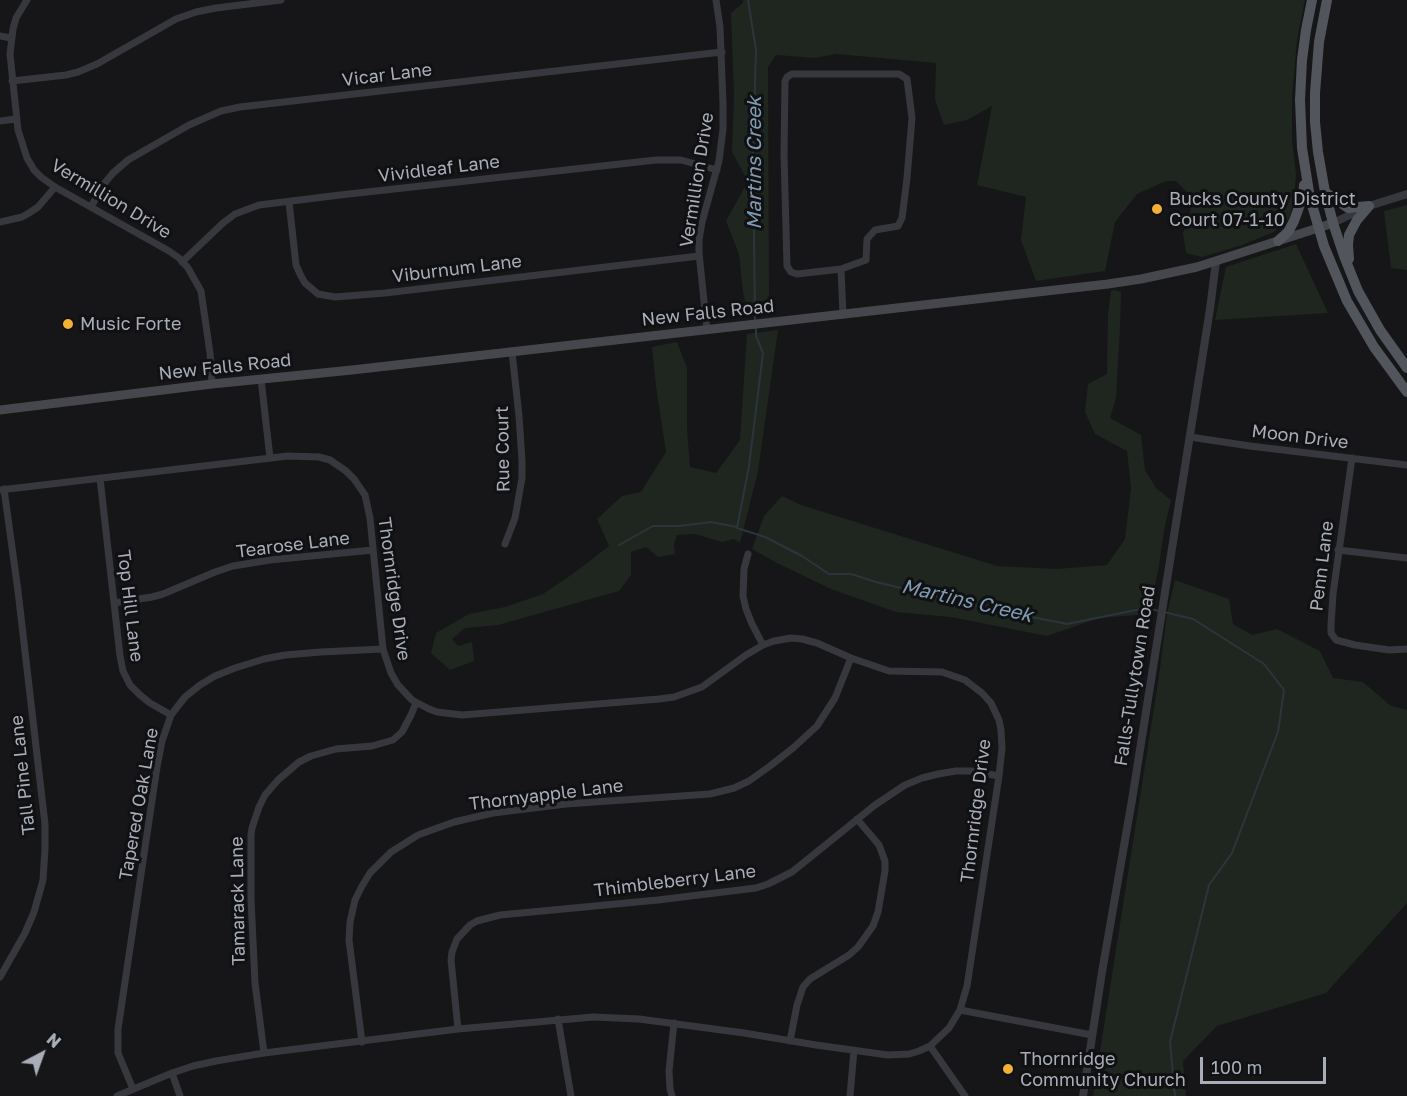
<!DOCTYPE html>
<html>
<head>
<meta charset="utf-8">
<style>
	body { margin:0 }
	#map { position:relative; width:1407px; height:1096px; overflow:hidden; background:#161618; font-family:"Golos Text",sans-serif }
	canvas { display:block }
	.north { position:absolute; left:12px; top:1024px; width:60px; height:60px; -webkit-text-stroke:4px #111113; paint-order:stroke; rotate:41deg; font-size:16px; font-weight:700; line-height:24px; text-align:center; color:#a8adb8 }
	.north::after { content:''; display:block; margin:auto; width:21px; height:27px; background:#a8adb8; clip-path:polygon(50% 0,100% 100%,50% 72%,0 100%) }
	.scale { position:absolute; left:1200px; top:1057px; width:126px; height:27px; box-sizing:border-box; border:3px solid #a8adb8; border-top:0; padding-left:8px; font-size:18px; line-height:21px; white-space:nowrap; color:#a8adb8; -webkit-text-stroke:4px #111113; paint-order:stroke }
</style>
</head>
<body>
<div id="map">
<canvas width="1407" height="1096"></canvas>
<div class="north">N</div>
<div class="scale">100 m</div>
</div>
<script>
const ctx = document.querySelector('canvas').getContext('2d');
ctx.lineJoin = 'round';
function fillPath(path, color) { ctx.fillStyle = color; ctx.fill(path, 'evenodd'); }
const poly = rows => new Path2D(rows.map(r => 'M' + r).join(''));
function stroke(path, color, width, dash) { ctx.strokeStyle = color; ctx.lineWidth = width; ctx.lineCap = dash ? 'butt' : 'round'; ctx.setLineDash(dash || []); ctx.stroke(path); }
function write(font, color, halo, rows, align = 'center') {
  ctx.font = font + ' "Golos Text",sans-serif'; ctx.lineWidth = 6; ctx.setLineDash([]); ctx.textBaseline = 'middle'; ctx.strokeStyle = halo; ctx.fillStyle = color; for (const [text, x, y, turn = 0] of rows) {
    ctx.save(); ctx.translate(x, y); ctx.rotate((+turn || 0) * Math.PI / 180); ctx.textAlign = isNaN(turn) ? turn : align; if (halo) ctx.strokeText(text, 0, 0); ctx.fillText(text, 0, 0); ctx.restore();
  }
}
fillPath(poly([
	[743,0,1305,0,1297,40,1292,98,1292,139,1296,174,1294,199,1289,219,1274,232,1242,245,1202,257,1186,253,1183,233,1191,210,1188,193,1176,181,1166,181,1137,194,1115,222,1105,271,1036,281,1021,240,1026,197,977,185,992,106,967,120,944,125,935,100,936,63,836,54,815,58,776,55,768,67,769,296,767,307,748,313,743,292,739,254,726,221,748,181,732,152,734,95,731,13,743,3],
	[1407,205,1407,270,1391,268,1384,211],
	[1296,244,1328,313,1215,320,1226,267],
	[1115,290,1121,292,1120,329,1116,398,1110,418,1141,435,1145,470,1156,488,1171,500,1164,530,1159,566,1149,614,1099,618,1047,636,951,617,896,612,831,589,777,563,752,549,764,516,782,496,801,505,997,566,1056,569,1107,565,1125,539,1131,488,1127,451,1095,434,1085,412,1088,384,1107,374,1108,315,1111,291],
	[778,330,758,471,740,543,734,539,722,542,695,534,677,535,674,544,675,554,658,557,646,547,631,552,631,575,619,591,498,625,465,628,452,639,458,646,472,642,474,661,450,670,431,653,436,633,469,614,505,607,543,594,574,573,609,546,597,519,622,496,641,492,666,452,656,386,652,347,677,342,687,368,687,428,690,467,716,473,740,440,747,334],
	[1175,580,1229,599,1233,624,1252,635,1277,629,1320,651,1333,678,1363,682,1391,706,1407,710,1407,903,1326,993,1217,1026,1183,1061,1186,1096,1093,1096,1159,676,1167,614]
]), '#1e261f');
stroke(poly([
	[748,0,756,50,753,151,755,321],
	[756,326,756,336,763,353,749,466,737,528,765,537,802,556,829,574,851,574,876,582,972,605,1067,624,1146,608,1159,611],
	[619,545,653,526,679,526,711,522,737,527],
	[1164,612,1193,619,1264,664,1284,690,1278,732,1232,853,1209,885,1170,1042,1175,1096]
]), '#2c353c', 2);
stroke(poly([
	[27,0,16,18,13,29,10,54,18,130,27,158,34,170,41,177,55,187,169,251,179,258,188,268,201,291,210,353,212,384],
	[0,36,11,38],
	[792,74,899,74,907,79,912,118,907,178,902,218,898,226,875,230,867,239,866,260,841,269,797,274,791,272,787,266,784,155,785,81,787,77,792,74],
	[12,81,66,75,78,72,97,64,176,19,196,12,216,8,281,0],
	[0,121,16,119],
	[289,202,296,265,301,276,305,283,318,294,335,297,385,293,699,256],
	[91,207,103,185,113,173,128,160,189,125,221,111,240,107,722,52],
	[0,222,22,217,29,213,38,207,55,187],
	[182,262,223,223,235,214,259,205,340,195,656,160,681,160,717,170],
	[841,269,843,315],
	[707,330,699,253,699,240,702,222,719,161,723,129,723,103,720,27,716,0],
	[261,379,270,458],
	[1190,437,1250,446,1407,465],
	[1352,458,1333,594,1331,625,1331,633,1336,640,1355,645,1389,650,1407,649],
	[100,478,120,656,123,671,130,685,140,695,150,703,171,715],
	[0,490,288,456,319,457,330,460,346,471,354,479,365,495,370,518,383,649,391,673,398,685,412,700,429,709,437,712,462,715,659,699,674,697,702,687,746,655,763,645,774,641,791,638,802,639,817,643,851,658,889,671,942,672,965,680,982,693,991,703,999,720,1001,730,1002,748,999,776,967,986,960,1010,949,1028,930,1046,919,1051,909,1054,888,1055,816,1045,744,1033,639,1019,593,1017,458,1029,264,1053,216,1061,193,1066,172,1073,117,1096],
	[505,544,515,518,522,478,522,460,519,416,512,352],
	[1338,550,1407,558],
	[748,554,744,569,743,596,746,609,752,624,763,645],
	[114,603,152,597,163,594,215,572,233,566,270,560,373,550],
	[0,977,25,933,34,912,43,880,45,849,45,824,18,591,4,489],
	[960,1010,1092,1035],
	[558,1019,571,1096],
	[458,1029,451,960,452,952,457,939,470,925,477,921,500,915,658,900,756,888,768,884,792,872,875,805,905,785,922,778,938,774,956,771,971,771,999,776],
	[790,1041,797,1005,803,987,810,979,849,955,858,947,873,926,878,912,885,871,885,861,879,845,857,819],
	[362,1042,349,940,350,922,355,900,362,886,370,873,391,852,418,835,454,822,493,813,566,804,710,794,734,788,749,781,770,766,793,748,817,726,835,698,851,658],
	[930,1046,965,1096],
	[264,1053,255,983,251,899,251,835,252,828,259,807,265,795,278,780,299,762,311,756,336,749,372,746,393,740,402,732,411,715,416,703],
	[172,1073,180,1096],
	[133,1089,118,1053,118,1029,157,767,162,741,171,715,185,697,200,685,215,676,235,668,264,659,285,655,321,652,383,649],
	[672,1096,670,1089,669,1071,674,1023],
	[850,1096,854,1050]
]), '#37383d', 7);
stroke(poly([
	[1333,223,1369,206,1407,194],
	[1083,1096,1102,972,1132,800,1187,454,1210,309,1216,261]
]), '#37383d', 8);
stroke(poly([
	[0,410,212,384,352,370,1108,284,1141,279,1197,267,1318,228,1333,223]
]), '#45474d', 9);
stroke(poly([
	[1312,0,1306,30,1302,60,1300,100,1302,148,1310,198,1324,246,1347,301,1374,347,1407,392],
	[1327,0,1319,42,1315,93,1315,122,1318,152,1325,192,1333,223,1344,256,1358,291,1380,330,1407,368],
	[1325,192,1348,208,1369,206],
	[1278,241,1288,232,1294,221,1303,196,1304,185],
	[1349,259,1348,245,1349,235,1357,220,1369,206]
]), '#53555c', 10);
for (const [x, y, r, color] of [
	[1157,209,6,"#f2b134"],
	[68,324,6,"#f2b134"],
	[1008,1069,6,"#f2b134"]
]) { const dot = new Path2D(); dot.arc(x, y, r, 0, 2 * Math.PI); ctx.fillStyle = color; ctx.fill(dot); stroke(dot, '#111113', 2); }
write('18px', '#a8adb8', '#111113', [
	["Vicar Lane",387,75,-7],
	["Vividleaf Lane",439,169,-7],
	["Vermillion Drive",697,180,-81],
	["Vermillion Drive",111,199,31],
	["Viburnum Lane",457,269,-7],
	["New Falls Road",708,313,-6],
	["New Falls Road",225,367,-6],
	["Moon Drive",1300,437,7],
	["Rue Court",503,449,-91],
	["Tearose Lane",293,545,-7],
	["Penn Lane",1322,566,-83],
	["Thornridge Drive",394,589,82],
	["Top Hill Lane",130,606,83],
	["Falls-Tullytown Road",1135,676,-81],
	["Tall Pine Lane",23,775,-96],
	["Thornyapple Lane",546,795,-7],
	["Tapered Oak Lane",139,804,-80],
	["Thornridge Drive",976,811,-83],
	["Thimbleberry Lane",675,881,-7],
	["Tamarack Lane",238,901,-91]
]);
write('18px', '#a8adb8', '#111113', [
	["Bucks County District",1169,199],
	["Court 07-1-10",1169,220],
	["Music Forte",80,324],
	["Thornridge",1020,1059],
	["Community Church",1020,1080]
], 'left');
write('italic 20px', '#7f9bb3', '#111113', [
	["Martins Creek",755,163,-90],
	["Martins Creek",967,601,13]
]);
</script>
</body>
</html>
